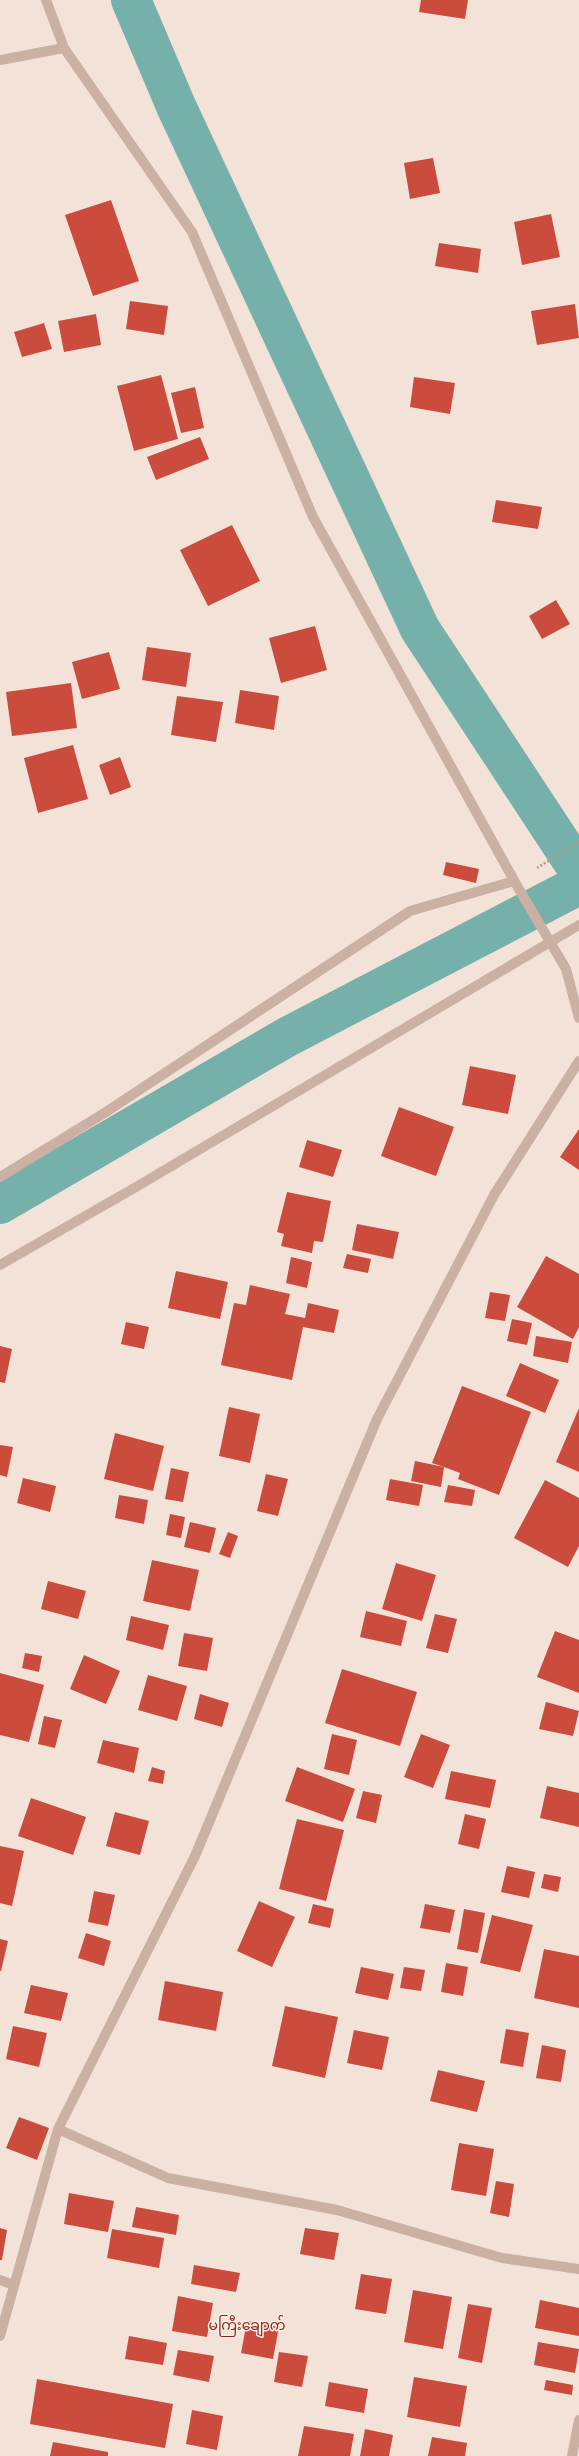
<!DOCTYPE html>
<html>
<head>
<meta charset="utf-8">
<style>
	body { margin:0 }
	canvas { display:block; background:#f2e2d8 }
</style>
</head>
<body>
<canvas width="579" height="2456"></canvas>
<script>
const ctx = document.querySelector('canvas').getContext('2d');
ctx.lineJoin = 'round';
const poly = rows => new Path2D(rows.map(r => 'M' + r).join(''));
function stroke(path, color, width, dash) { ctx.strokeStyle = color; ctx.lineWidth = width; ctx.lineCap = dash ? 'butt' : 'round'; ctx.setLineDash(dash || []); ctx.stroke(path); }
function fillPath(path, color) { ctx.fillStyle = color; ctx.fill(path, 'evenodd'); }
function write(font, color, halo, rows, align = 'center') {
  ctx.font = font + ' Commissioner,"Noto Sans Myanmar",sans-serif'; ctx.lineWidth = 3; ctx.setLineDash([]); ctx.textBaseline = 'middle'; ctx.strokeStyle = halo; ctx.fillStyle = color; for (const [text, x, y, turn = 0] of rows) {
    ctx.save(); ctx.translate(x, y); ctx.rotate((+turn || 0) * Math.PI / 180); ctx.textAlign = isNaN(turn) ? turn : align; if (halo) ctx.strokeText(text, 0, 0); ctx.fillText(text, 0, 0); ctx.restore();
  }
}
stroke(poly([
	[131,0,176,106,420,629,579,871],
	[0,1204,287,1037,579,885]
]), '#76b0aa', 40);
fillPath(poly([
	[421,0,468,0,465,19,419,12],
	[433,158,440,193,410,199,404,163],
	[111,200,139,281,93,296,65,215],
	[551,214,560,257,522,265,514,222],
	[439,243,481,249,478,273,435,266],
	[130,301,168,306,164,335,126,329],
	[575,304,579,338,537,345,531,311],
	[96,314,101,345,64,352,58,321],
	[44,323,52,349,22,357,14,332],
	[161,375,178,439,134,451,117,386],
	[414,377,455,383,450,414,410,407],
	[195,387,204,428,181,433,171,393],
	[200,437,209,459,156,480,147,457],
	[496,500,542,507,538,529,492,522],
	[232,525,260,581,208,606,180,550],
	[556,600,570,624,542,639,529,616],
	[315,626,327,670,281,683,269,638],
	[147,647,191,653,186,687,142,680],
	[109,652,120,689,82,699,72,662],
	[71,683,77,728,12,736,6,692],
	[240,690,279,696,274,730,235,723],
	[177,696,223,702,216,742,171,735],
	[73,745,88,799,38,813,24,758],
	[120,757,131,787,110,795,99,765],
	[446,862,479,869,476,883,443,875],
	[470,1066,516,1075,508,1114,462,1105],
	[399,1107,454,1127,436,1176,381,1156],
	[579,1129,579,1170,560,1157],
	[307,1140,342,1150,333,1177,299,1167],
	[287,1192,331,1201,323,1242,314,1241,312,1253,281,1246,284,1234,277,1232],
	[357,1224,399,1232,393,1259,352,1250],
	[347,1254,371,1259,368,1273,343,1268],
	[546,1256,579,1274,579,1327,573,1339,517,1307],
	[291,1257,312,1262,307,1288,286,1283],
	[176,1271,228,1282,220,1319,168,1308],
	[250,1285,290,1294,285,1314,305,1318,308,1303,339,1310,334,1333,303,1327,292,1380,221,1365,234,1303,246,1305],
	[490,1292,510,1295,505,1321,485,1318],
	[512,1319,532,1323,527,1345,507,1341],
	[126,1322,149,1327,144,1349,121,1344],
	[536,1336,572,1342,568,1363,533,1356],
	[0,1346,12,1349,5,1383,0,1382],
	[520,1363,559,1380,545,1413,506,1396],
	[462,1386,531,1412,499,1495,458,1479,460,1473,444,1467,441,1487,411,1481,415,1461,444,1467,432,1463],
	[229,1407,260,1414,250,1463,219,1456],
	[579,1408,579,1472,556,1462],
	[115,1433,164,1446,153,1491,104,1479],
	[0,1445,13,1447,7,1477,0,1475],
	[171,1468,189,1472,183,1502,165,1499],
	[266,1474,288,1479,278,1516,257,1511],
	[23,1478,56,1486,50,1512,17,1503],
	[390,1479,423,1485,419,1506,386,1500],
	[545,1480,579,1498,579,1546,568,1567,514,1538],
	[448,1485,475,1490,472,1506,444,1502],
	[119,1495,148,1500,144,1524,115,1518],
	[170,1514,185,1517,181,1538,166,1535],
	[190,1522,216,1528,210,1553,184,1547],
	[228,1532,238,1536,230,1558,219,1554],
	[152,1560,199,1570,190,1611,143,1601],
	[396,1563,436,1575,422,1621,382,1609],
	[48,1581,86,1591,78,1619,41,1609],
	[366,1611,407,1621,401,1646,360,1637],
	[435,1614,457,1619,448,1653,426,1648],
	[131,1616,169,1625,163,1650,126,1640],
	[555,1631,579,1640,579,1693,537,1677],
	[184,1633,213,1638,207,1671,178,1666],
	[25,1653,42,1656,39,1672,22,1668],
	[84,1655,120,1671,106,1704,70,1689],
	[342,1669,417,1692,400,1746,325,1723],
	[0,1673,44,1685,29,1742,0,1735],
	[148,1675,187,1686,177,1721,138,1710],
	[200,1694,229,1703,222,1727,194,1719],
	[546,1702,579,1711,573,1736,539,1729],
	[44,1716,62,1720,55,1748,38,1744],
	[332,1734,357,1740,349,1775,324,1769],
	[421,1734,450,1745,433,1788,404,1777],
	[103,1740,139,1748,134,1773,97,1763],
	[152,1767,165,1771,163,1784,148,1781],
	[297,1767,355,1789,343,1822,285,1801],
	[451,1771,496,1780,490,1808,445,1799],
	[547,1786,579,1793,579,1827,540,1818],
	[363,1791,382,1795,376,1823,356,1818],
	[31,1798,86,1817,73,1855,18,1836],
	[115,1812,149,1821,140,1855,106,1846],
	[465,1814,486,1819,479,1849,458,1844],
	[297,1819,344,1830,326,1901,279,1889],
	[0,1846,24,1851,12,1906,0,1903],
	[507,1866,535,1872,529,1898,501,1892],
	[544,1874,561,1877,558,1892,541,1888],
	[94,1891,115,1895,108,1926,88,1922],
	[259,1901,295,1917,272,1967,237,1951],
	[313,1904,334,1909,330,1928,308,1923],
	[425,1904,455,1910,450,1933,420,1928],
	[464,1909,485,1913,478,1953,457,1949],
	[492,1915,533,1925,520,1972,480,1963],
	[86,1933,111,1941,104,1966,78,1958],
	[0,1939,8,1941,1,1971,0,1971],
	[544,1949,579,1956,579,2008,534,1998],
	[446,1963,468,1967,463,1996,441,1992],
	[361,1967,394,1974,388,2000,355,1993],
	[404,1967,425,1970,421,1991,400,1988],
	[165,1981,223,1992,216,2031,158,2020],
	[31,1985,68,1993,61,2021,24,2013],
	[285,2006,338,2017,325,2078,272,2066],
	[13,2026,47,2033,39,2067,6,2059],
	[506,2029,529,2033,523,2067,500,2063],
	[354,2030,389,2037,382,2070,347,2063],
	[542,2045,566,2050,561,2082,536,2078],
	[438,2070,485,2081,477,2112,430,2101],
	[19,2117,49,2128,37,2160,6,2148],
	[459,2143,494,2149,486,2196,451,2190],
	[496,2181,514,2184,509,2217,490,2213],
	[69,2193,114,2201,108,2232,64,2224],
	[136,2207,179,2215,176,2235,132,2227],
	[0,2228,7,2230,2,2260,0,2260],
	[305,2228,339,2233,334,2260,300,2254],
	[112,2229,164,2238,159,2268,107,2258],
	[194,2265,240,2273,236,2292,191,2284],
	[361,2274,392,2279,386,2314,355,2309],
	[413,2290,452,2297,443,2349,404,2342],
	[178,2296,213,2303,207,2337,172,2331],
	[540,2300,579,2308,579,2336,535,2328],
	[468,2304,492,2308,482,2363,458,2358],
	[247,2321,279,2327,273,2359,241,2353],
	[129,2336,167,2343,163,2365,125,2359],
	[538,2342,579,2349,575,2373,534,2365],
	[178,2350,214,2356,209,2382,173,2375],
	[279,2352,308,2356,302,2387,274,2382],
	[414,2377,467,2386,460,2427,407,2417],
	[37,2379,173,2404,165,2448,30,2424],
	[546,2380,573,2385,572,2395,544,2390],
	[329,2382,368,2389,364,2413,325,2406],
	[192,2410,223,2416,217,2450,186,2444],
	[304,2426,354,2434,350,2456,298,2456],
	[365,2429,393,2435,389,2456,360,2456],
	[432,2437,467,2443,465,2456,428,2456],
	[53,2442,108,2452,108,2456,50,2456]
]), '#cb4b3d');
stroke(poly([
	[537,868,579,842]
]), '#b69a8e', 2.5, [2, 2]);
stroke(poly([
	[46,0,64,48,192,232,313,517,516,884,566,969,579,1018],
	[0,60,64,48],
	[0,1177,106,1112,410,911,514,881],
	[0,1265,136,1187,579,925],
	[58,2129,168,2178,337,2210,502,2258,579,2269],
	[0,2280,14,2285],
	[0,2336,58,2129,195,1856,377,1419,494,1195,579,1061],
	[572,2456,579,2420]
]), '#cbb0a4', 10);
write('14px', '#88261c', '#faede4', [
	["မကြီးချောက်",247,2325]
]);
</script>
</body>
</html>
